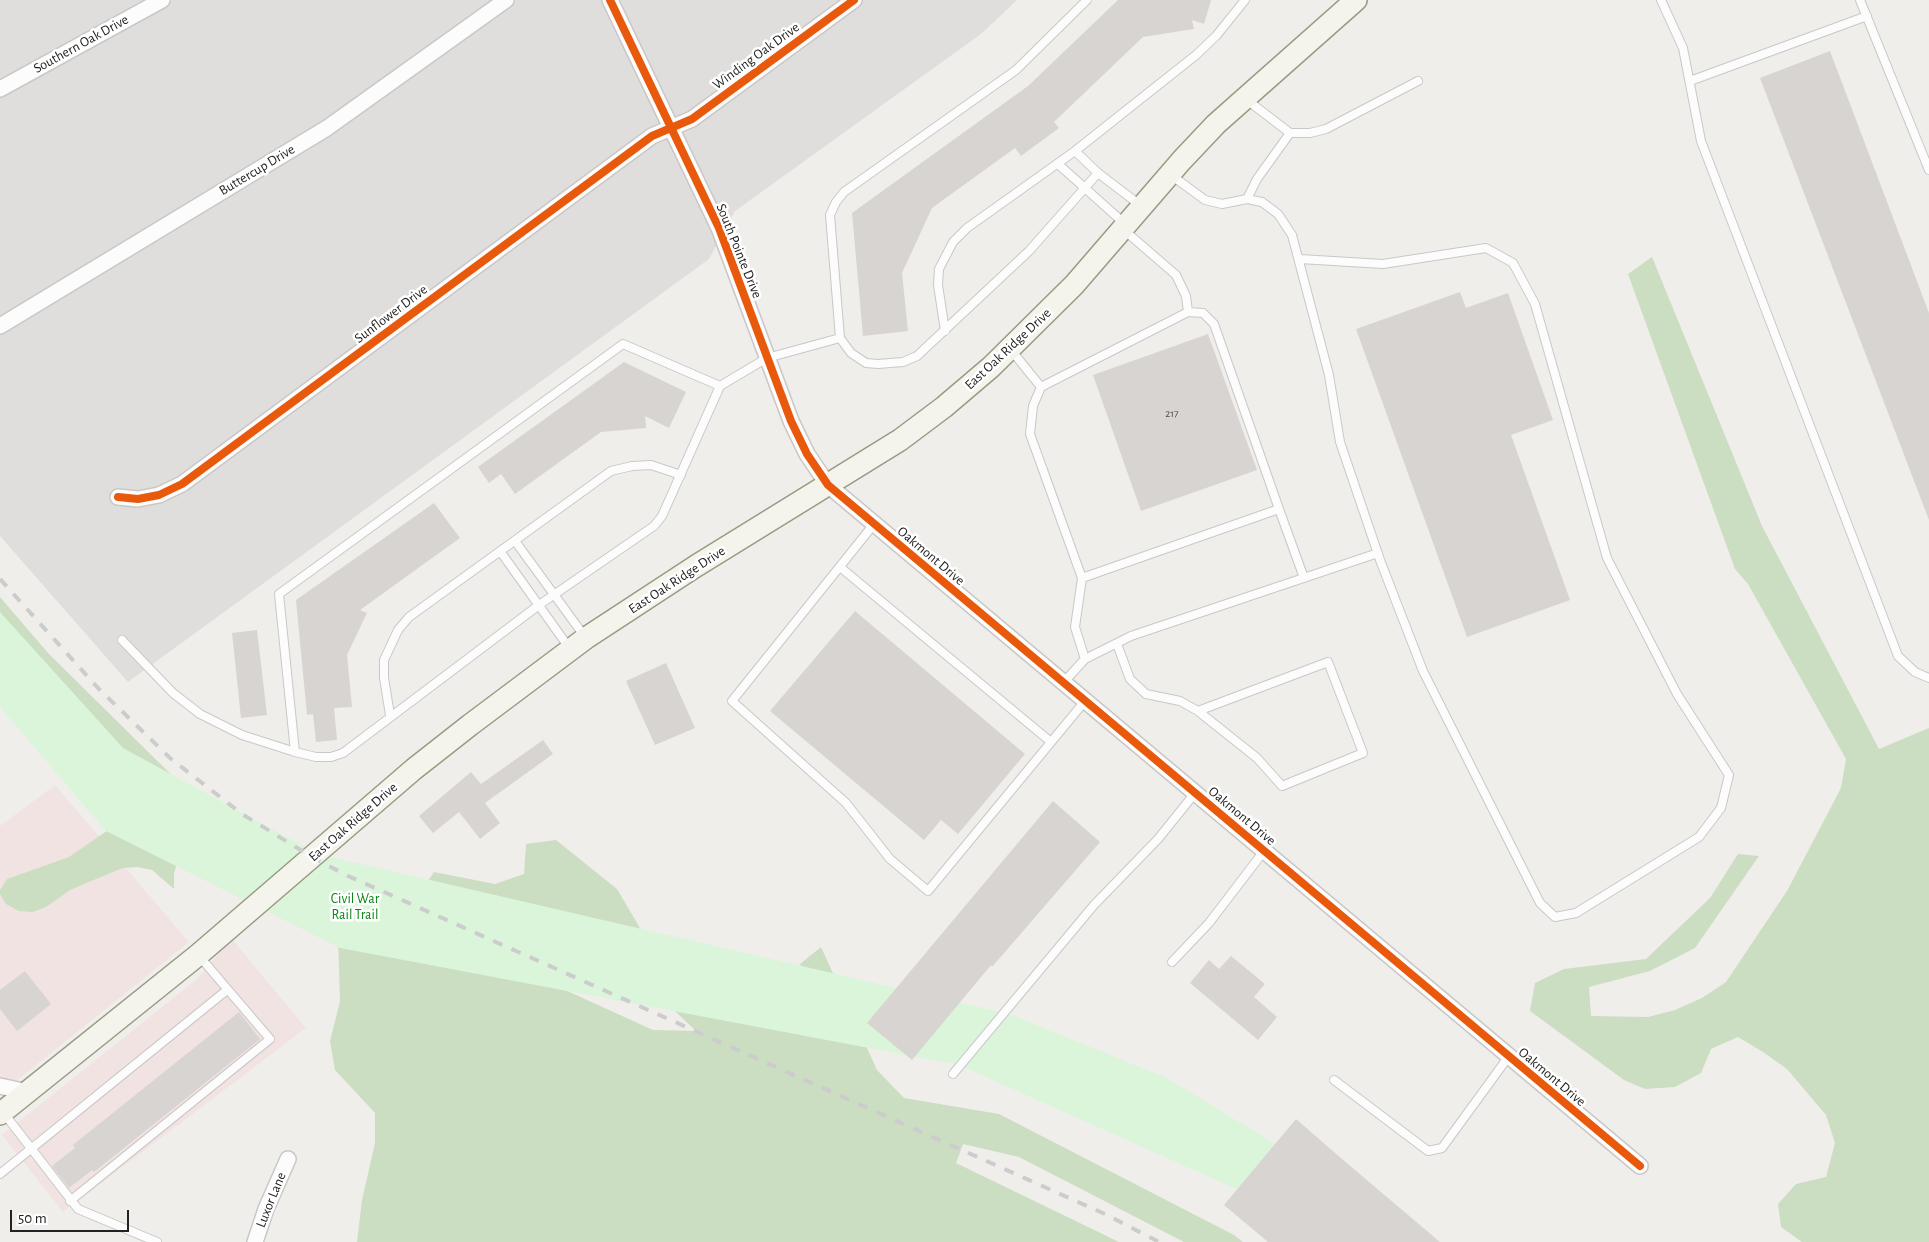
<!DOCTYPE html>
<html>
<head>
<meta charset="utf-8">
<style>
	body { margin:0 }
	#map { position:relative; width:1929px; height:1242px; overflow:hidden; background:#f0eeeb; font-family:"Alegreya Sans",sans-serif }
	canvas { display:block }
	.scale { position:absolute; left:10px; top:1210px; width:119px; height:22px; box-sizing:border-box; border:2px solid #222; border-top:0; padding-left:6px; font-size:15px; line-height:18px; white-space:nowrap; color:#222; -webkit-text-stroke:4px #fff; paint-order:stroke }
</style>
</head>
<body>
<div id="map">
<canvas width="1929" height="1242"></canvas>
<div class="scale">50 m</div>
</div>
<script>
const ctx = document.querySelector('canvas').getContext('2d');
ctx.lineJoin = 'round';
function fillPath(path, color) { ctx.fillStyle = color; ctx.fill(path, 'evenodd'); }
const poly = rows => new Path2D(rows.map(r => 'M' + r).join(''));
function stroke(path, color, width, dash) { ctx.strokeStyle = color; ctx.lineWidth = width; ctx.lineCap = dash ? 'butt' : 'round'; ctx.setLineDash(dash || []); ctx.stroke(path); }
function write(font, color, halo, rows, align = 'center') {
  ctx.font = font + ' "Alegreya Sans",sans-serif'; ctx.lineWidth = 5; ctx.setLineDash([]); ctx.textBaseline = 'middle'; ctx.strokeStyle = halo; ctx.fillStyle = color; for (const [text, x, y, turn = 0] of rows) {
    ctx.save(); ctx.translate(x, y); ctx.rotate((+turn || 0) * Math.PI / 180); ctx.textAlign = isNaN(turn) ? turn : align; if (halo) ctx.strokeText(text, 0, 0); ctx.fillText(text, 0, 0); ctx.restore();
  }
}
fillPath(poly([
	[0,0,1017,0,981,34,735,211,709,259,128,682,0,536]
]), '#dfdedc');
fillPath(poly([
	[55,785,189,942,0,1094,0,826],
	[231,938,306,1028,63,1212,2,1135,196,980]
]), '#f1e3e1');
fillPath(poly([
	[1652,257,1762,526,1879,749,1929,728,1929,1242,1802,1242,1781,1227,1778,1204,1796,1184,1826,1177,1835,1143,1826,1115,1787,1069,1763,1052,1738,1037,1711,1049,1701,1073,1675,1087,1645,1089,1624,1080,1530,1011,1535,983,1564,969,1646,959,1710,898,1738,854,1759,856,1695,948,1650,971,1589,987,1591,1016,1648,1017,1675,1010,1702,998,1726,982,1787,891,1841,788,1846,759,1748,584,1735,569,1628,274],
	[0,597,48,653,206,809,178,860,174,874,174,889,152,870,137,867,123,868,96,879,70,890,46,907,33,912,19,911,6,904,0,894,0,890,7,879,69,857,137,810,0,655],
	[556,840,617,889,663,967,810,990,800,964,821,947,877,1070,904,1098,999,1114,1234,1235,1243,1242,1184,1242,1019,1157,963,1144,956,1163,1119,1242,357,1242,362,1200,375,1143,375,1113,335,1070,330,1041,340,1001,338,939,387,909,653,1030,696,1031,676,1012,435,911,424,887,434,872,495,884,524,874,526,844]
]), '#cbdec1');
fillPath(poly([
	[0,612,123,748,318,854,1009,1014,1167,1078,1398,1219,1290,1213,959,1065,340,948,106,831,0,707]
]), '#daf5da');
fillPath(poly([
	[1118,0,1211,0,1204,24,1192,20,1194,29,1143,37,1054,122,1059,128,1021,156,1015,148,932,208,902,273,908,331,863,336,852,213,1028,86],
	[1830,51,1929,313,1929,520,1760,78],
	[1460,292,1466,308,1508,293,1553,420,1511,435,1570,600,1467,637,1356,329],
	[1208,334,1257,470,1141,511,1093,375],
	[624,362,686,392,669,428,645,416,646,428,601,432,515,494,501,474,489,483,478,467],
	[434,503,460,538,360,610,367,613,347,655,352,707,334,708,337,740,316,742,313,714,307,715,296,600],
	[855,611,1025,754,958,834,941,820,924,840,770,711],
	[257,630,267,715,241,718,232,633],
	[666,663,695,728,655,745,626,681],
	[543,740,553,754,485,803,500,823,480,839,459,812,433,833,419,816,471,772,481,784],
	[1053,801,1100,842,992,967,991,965,912,1060,867,1023],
	[1231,956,1265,984,1254,997,1277,1017,1258,1040,1190,983,1209,960,1219,969],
	[25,971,51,1004,17,1031,0,1009,0,990],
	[239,1012,260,1039,94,1172,92,1170,69,1188,52,1166,75,1148,73,1145],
	[1296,1119,1342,1159,1440,1242,1268,1242,1224,1205]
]), '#d7d4d2');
const lane = poly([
	[1661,0,1683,48,1701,141,1898,656,1915,672,1929,678],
	[1860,0,1929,170],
	[1690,81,1867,16],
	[1247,100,1290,133,1257,179,1247,199],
	[1290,133,1310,133,1326,129,1418,81],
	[1075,151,1098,173,1140,205],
	[1058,164,1125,224],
	[1171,175,1205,200,1222,204,1247,199,1262,202,1278,214,1292,235,1329,375,1340,442,1380,560,1423,671,1540,903,1555,917,1576,913,1699,837,1721,808,1729,775,1677,694,1607,558,1535,304,1513,263,1486,248,1383,264,1300,259],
	[945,331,938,285,939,269,953,242,967,228,1075,151,1196,55,1216,36,1245,0],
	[840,338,830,215,836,202,844,192,1016,70,1087,0],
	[1011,350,1041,387],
	[1279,509,1304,578],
	[874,524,732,701,846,803,890,859,928,891,1085,701],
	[515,541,585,637],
	[500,551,570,649],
	[840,567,1051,742],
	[1082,578,1279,509,1214,324,1203,313,1188,312],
	[122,640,173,693,200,714,242,735,295,752,316,757,331,757,343,753,539,605,654,526,662,516,720,386,767,358,840,338,851,353,866,363,878,364,903,362,917,356,1029,251,1098,173],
	[1117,644,1130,679,1146,694,1180,701,1198,711,1257,758,1282,786,1363,753,1328,662,1198,711],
	[1085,659,1131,636,1378,553],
	[1063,683,1085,659,1075,627,1082,578,1030,434,1033,406,1041,387,1188,312,1186,296,1176,275,1124,230],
	[390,715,384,678,384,660,398,630,409,617,611,471,632,466,651,465,681,475],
	[295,752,279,594,623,344,720,386],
	[1172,962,1209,923,1264,851],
	[953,1074,1094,905,1158,839,1195,793],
	[1334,1080,1428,1151,1442,1148,1509,1056],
	[3,1112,78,1209,157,1242],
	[0,1174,227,990],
	[70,1201,270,1039,200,957]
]);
const street = poly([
	[610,0,719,228,791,421,807,454,828,485,1640,1166],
	[0,89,162,0],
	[0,326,327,128,506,0],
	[118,497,138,499,159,495,182,484,652,136,692,119,854,0],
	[0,1086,28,1092],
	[255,1242,266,1209,288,1159]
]);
const secondary = poly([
	[0,1114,198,955,414,769,470,725,586,638,696,566,900,440,944,407,991,367,1074,285,1182,160,1216,124,1356,0]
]);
stroke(lane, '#c9c8c7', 10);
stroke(street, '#c9c8c7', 18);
stroke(secondary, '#999a82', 24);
stroke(lane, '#fdfcfc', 8);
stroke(street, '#fdfcfc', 15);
stroke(secondary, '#f4f4ed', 21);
stroke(poly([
	[0,579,98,688,170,758,242,814,312,857,346,875,1105,1214,1159,1242]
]), '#ccc', 4, [10, 10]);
stroke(poly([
	[610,0,719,228,791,421,807,454,828,485,1640,1166],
	[118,497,138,499,159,495,182,484,652,136,692,119,854,0]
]), '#e8590c', 8);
write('11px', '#4f4e4e', null, [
	["217",1172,414]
]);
write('14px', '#222', '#fff', [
	["Southern Oak Drive",81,44,-29],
	["Winding Oak Drive",756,56,-36],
	["Buttercup Drive",257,170,-31],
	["South Pointe Drive",739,251,68],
	["Sunflower Drive",391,314,-37],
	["East Oak Ridge Drive",1008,349,-43],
	["Oakmont Drive",931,556,40],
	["East Oak Ridge Drive",677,580,-33],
	["Oakmont Drive",1242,816,40],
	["East Oak Ridge Drive",353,822,-41],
	["Oakmont Drive",1552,1077,40],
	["Luxor Lane",271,1200,-68]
]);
write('14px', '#0c8416', '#fff', [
	["Civil War",355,899],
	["Rail Trail",355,915]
]);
</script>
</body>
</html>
